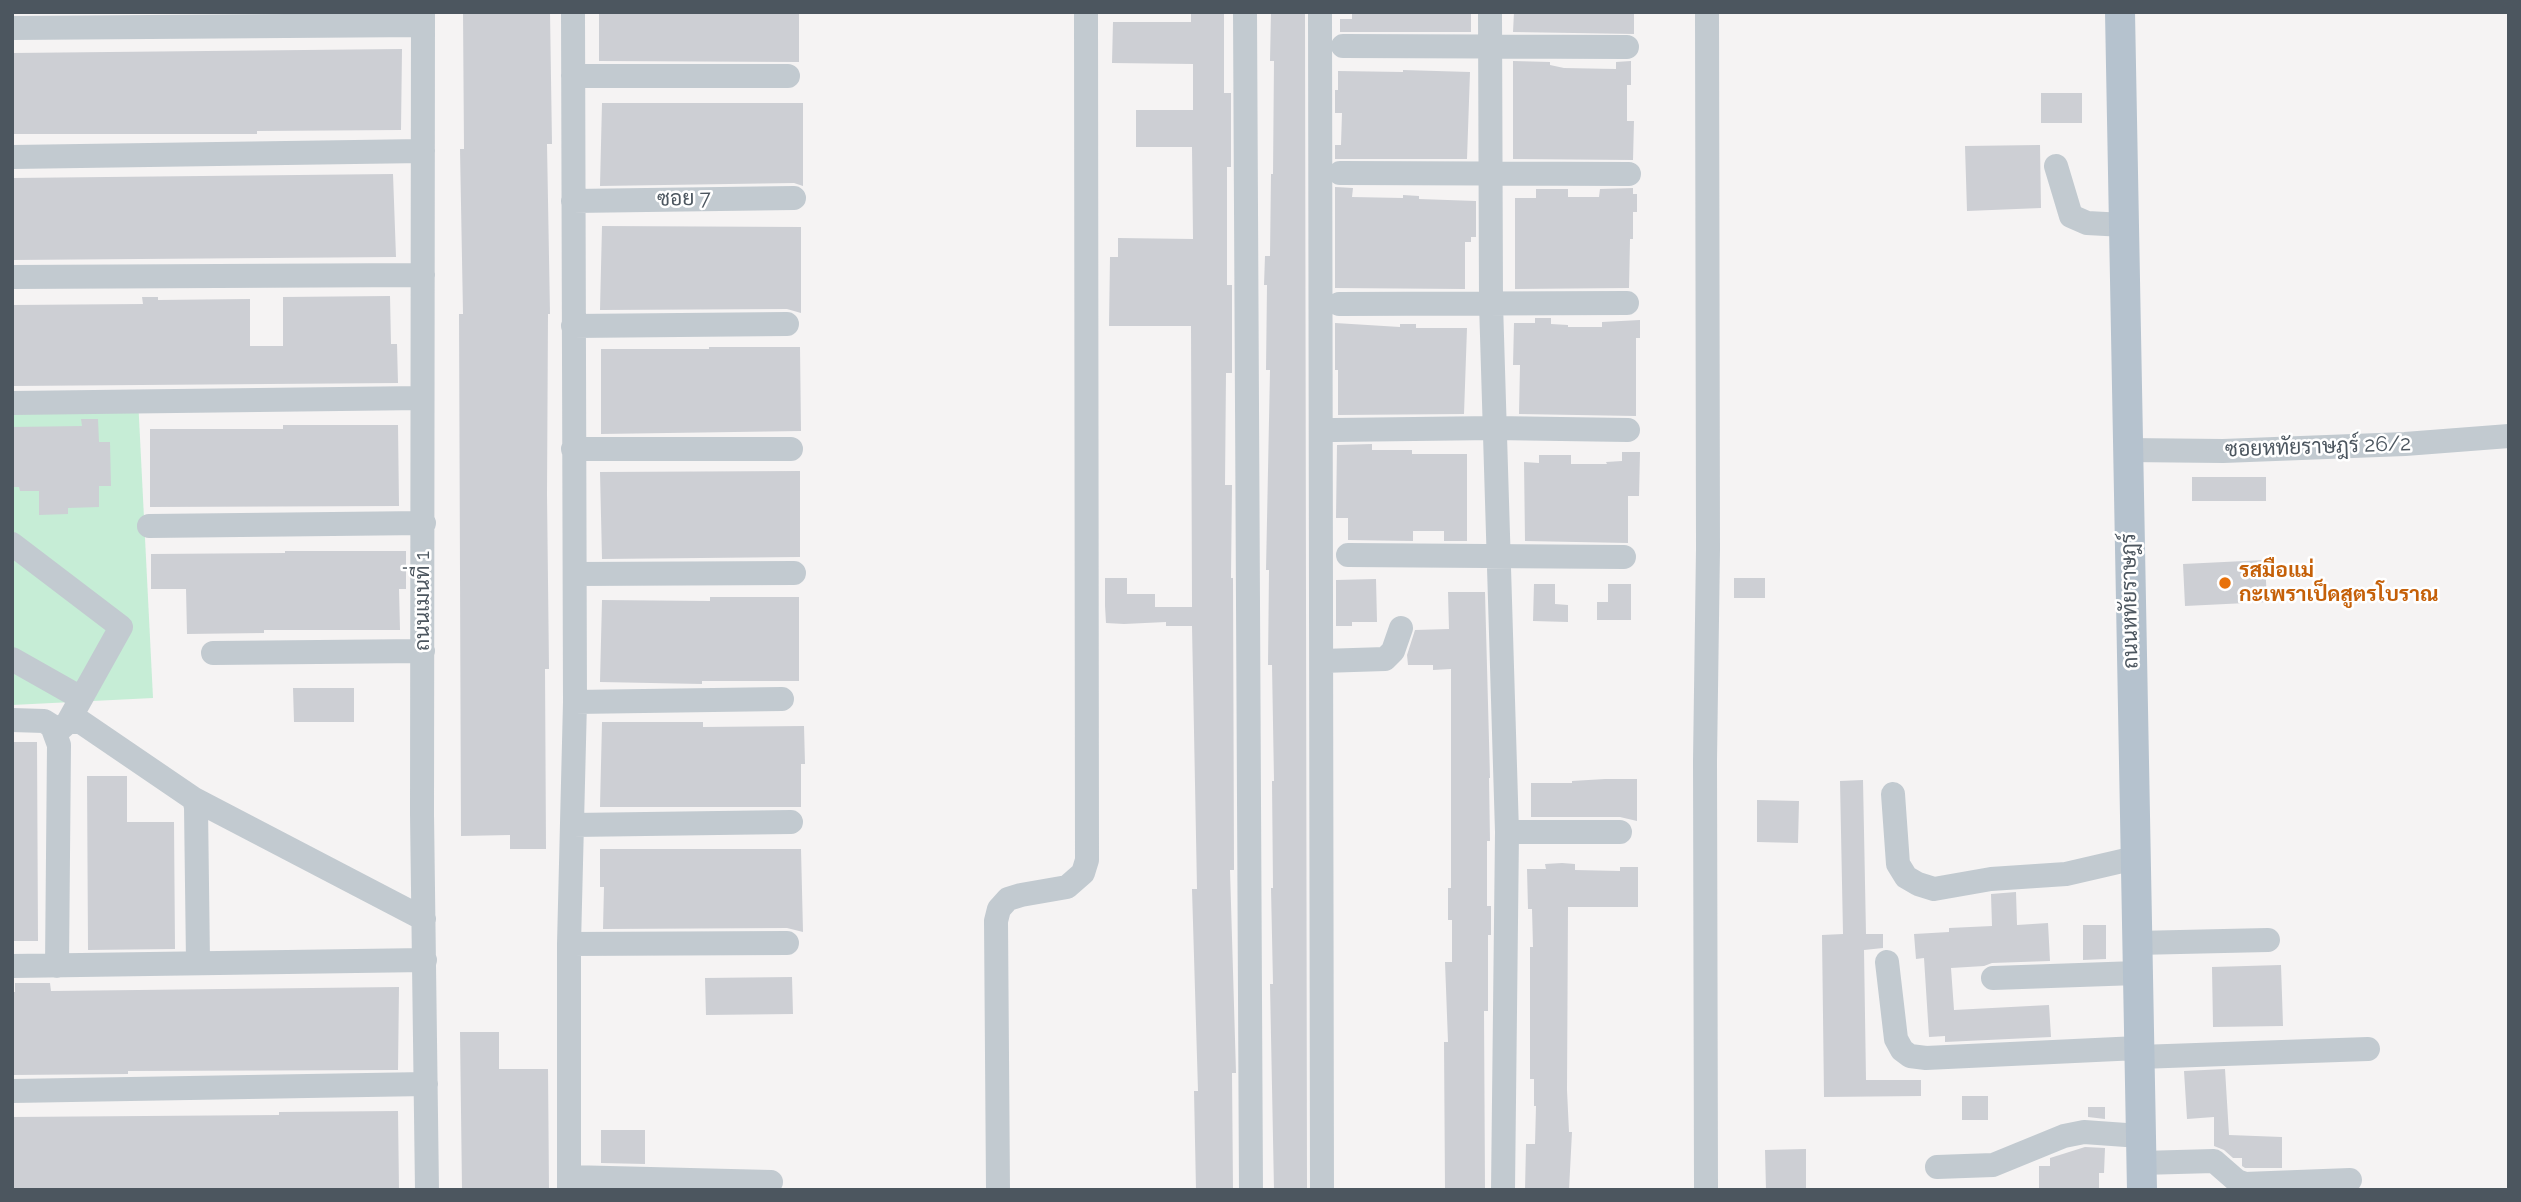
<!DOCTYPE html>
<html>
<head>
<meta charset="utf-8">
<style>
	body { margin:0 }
	#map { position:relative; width:2521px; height:1202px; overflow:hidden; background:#f5f3f3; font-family:Raleway,sans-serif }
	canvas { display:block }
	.frame { position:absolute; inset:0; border:14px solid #4c565f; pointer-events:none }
</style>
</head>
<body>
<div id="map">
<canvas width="2521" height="1202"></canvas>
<div class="frame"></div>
</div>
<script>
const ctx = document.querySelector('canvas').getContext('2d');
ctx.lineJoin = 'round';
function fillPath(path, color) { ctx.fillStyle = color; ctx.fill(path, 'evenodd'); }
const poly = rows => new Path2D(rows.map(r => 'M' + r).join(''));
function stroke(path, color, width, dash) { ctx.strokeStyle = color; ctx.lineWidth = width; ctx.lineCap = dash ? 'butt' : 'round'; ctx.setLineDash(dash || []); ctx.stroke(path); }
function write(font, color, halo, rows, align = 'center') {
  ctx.font = font + ' Raleway,Sarabun,sans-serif'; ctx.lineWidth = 5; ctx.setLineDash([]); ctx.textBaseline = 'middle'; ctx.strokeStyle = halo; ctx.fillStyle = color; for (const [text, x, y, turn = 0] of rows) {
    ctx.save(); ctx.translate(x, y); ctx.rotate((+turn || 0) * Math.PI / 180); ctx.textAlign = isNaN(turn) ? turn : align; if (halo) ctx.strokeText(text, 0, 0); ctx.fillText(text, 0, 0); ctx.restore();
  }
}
fillPath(poly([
	[138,398,153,698,12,705,12,402]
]), '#c6edd6');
fillPath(poly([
	[463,12,550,12,552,144,547,144,550,314,548,314,547,494,549,669,545,669,546,849,510,849,510,835,461,836,459,314,463,314,460,149,464,149],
	[599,12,799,12,799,62,599,61],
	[1191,12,1224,12,1224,93,1231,93,1231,167,1227,167,1227,285,1232,285,1232,373,1226,373,1225,485,1232,485,1231,578,1233,578,1234,870,1230,870,1236,1073,1232,1073,1233,1190,1196,1190,1194,1091,1198,1091,1192,889,1197,889,1192,626,1166,626,1166,622,1124,624,1106,623,1105,606,1105,578,1127,578,1127,594,1155,594,1155,607,1192,607,1191,326,1109,326,1110,257,1118,257,1118,238,1193,239,1192,147,1136,147,1136,110,1193,110,1193,64,1112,63,1113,22,1191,22],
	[1271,12,1305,12,1307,1190,1274,1190,1270,984,1273,984,1271,888,1273,888,1272,781,1274,781,1272,665,1268,665,1269,570,1266,570,1270,370,1266,370,1267,285,1264,285,1265,256,1270,256,1271,174,1273,174,1274,61,1270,61],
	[1352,12,1471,12,1471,32,1340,32,1340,19,1352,19],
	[1514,12,1634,12,1634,34,1513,32],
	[402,49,401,130,257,131,257,134,12,134,12,53],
	[1513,61,1550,62,1550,65,1564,68,1616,69,1616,62,1631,61,1631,85,1627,85,1627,121,1634,121,1633,160,1513,159],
	[1403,70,1470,72,1467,159,1335,159,1335,145,1341,145,1342,113,1335,113,1335,90,1338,90,1338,71,1403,72],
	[2041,93,2082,93,2082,123,2041,123],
	[602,103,803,103,803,186,794,183,600,186],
	[2040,145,2041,208,1967,211,1965,146],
	[393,174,396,257,12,260,12,178],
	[1335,187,1353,188,1352,197,1403,198,1403,195,1419,196,1419,199,1476,201,1476,237,1471,237,1471,242,1465,242,1465,289,1335,288],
	[1633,188,1633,194,1637,194,1637,212,1633,212,1633,239,1630,239,1629,288,1515,289,1515,198,1536,198,1536,189,1568,189,1568,197,1599,197,1600,189],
	[602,226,801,227,801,313,787,309,600,310],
	[390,296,391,344,397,344,398,383,12,386,12,305,143,304,142,297,158,297,158,300,250,299,250,346,283,346,283,297],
	[1535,318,1551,318,1551,324,1568,325,1568,327,1602,327,1602,322,1640,320,1640,338,1636,338,1636,416,1519,414,1520,365,1513,365,1514,323,1535,323],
	[1335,323,1400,327,1400,324,1416,324,1416,328,1467,328,1464,414,1338,415,1338,370,1335,370],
	[709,347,800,347,801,431,601,434,601,349,709,349],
	[81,419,98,419,99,442,110,442,111,486,99,486,99,507,68,508,68,514,39,515,39,491,20,491,19,487,12,487,12,427,82,426],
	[283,425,398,425,399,506,150,507,150,429,283,429],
	[1372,444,1372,450,1412,450,1412,454,1467,454,1467,541,1444,541,1444,531,1413,531,1413,541,1348,540,1348,518,1336,518,1337,445],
	[1622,452,1640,452,1639,496,1628,496,1628,543,1525,541,1524,462,1539,463,1539,455,1571,455,1571,464,1607,464,1606,462,1622,461],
	[800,471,800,557,602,559,600,472],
	[2192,477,2266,477,2266,501,2192,501],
	[285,551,406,551,406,589,399,589,400,630,264,630,264,633,187,634,186,589,151,589,151,554,285,553],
	[2265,560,2267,602,2185,606,2183,564],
	[1734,578,1765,578,1765,598,1734,598],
	[1376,579,1377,622,1352,622,1352,626,1336,626,1336,580],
	[1534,584,1555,584,1555,604,1568,605,1568,622,1533,621],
	[1608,584,1631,584,1631,620,1597,620,1597,602,1608,602],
	[1448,592,1485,592,1490,778,1489,778,1490,841,1487,841,1487,906,1491,906,1491,935,1488,935,1488,1011,1484,1011,1485,1190,1445,1190,1444,1042,1448,1042,1445,962,1452,962,1452,920,1448,920,1448,888,1451,888,1451,669,1433,670,1433,665,1408,665,1407,655,1415,630,1449,629],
	[710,597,799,597,799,681,702,681,702,684,600,682,602,600,710,601],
	[293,688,354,688,354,722,294,722],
	[602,722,703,722,703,727,804,726,805,764,801,764,801,807,600,807],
	[12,742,37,742,38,941,12,941],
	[87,776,127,776,127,822,174,822,175,949,88,950],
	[1605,779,1637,779,1637,821,1620,817,1531,817,1531,783,1572,783,1572,781],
	[1863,780,1866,934,1883,934,1883,948,1864,950,1866,1080,1921,1080,1921,1096,1824,1097,1822,935,1843,934,1840,781],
	[1757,800,1799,801,1798,843,1757,842],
	[600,849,801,849,803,932,787,928,603,929,604,887,600,887],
	[1562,863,1575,864,1575,870,1620,871,1620,867,1638,867,1638,907,1568,907,1567,1090,1569,1132,1572,1132,1569,1190,1525,1190,1526,1144,1535,1144,1536,1106,1534,1106,1534,1079,1530,1079,1530,947,1533,947,1532,909,1528,909,1527,869,1546,869,1545,864],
	[2016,892,2017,925,2048,923,2050,961,1992,963,1984,966,1951,968,1954,1010,2049,1005,2051,1037,1945,1042,1945,1036,1929,1037,1924,958,1916,959,1914,934,1949,932,1949,928,1992,926,1991,894],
	[2083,925,2106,925,2106,959,2083,960],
	[2281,965,2283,1026,2213,1027,2212,967],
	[792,977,793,1014,706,1015,705,978],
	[15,983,50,983,51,991,399,987,398,1070,128,1071,128,1074,12,1075,12,992,15,992],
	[460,1032,499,1032,499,1069,548,1069,549,1190,462,1190],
	[2225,1069,2229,1135,2282,1137,2282,1168,2245,1168,2242,1166,2242,1158,2233,1158,2224,1150,2214,1146,2214,1117,2187,1119,2184,1071],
	[1962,1096,1988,1096,1988,1120,1962,1120],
	[2088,1107,2105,1107,2105,1119,2088,1117],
	[398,1111,399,1190,12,1190,12,1117,279,1115,279,1112],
	[601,1130,645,1130,645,1164,601,1163],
	[2085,1147,2105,1148,2104,1173,2099,1173,2099,1190,2039,1190,2039,1166,2050,1166,2050,1158],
	[1806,1149,1806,1190,1766,1190,1765,1150]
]), '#cdcfd4');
stroke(poly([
	[423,12,422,814,427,1190],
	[1245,12,1251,1190],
	[1320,12,1322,1190],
	[1490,12,1491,303,1507,832,1503,1190],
	[12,28,423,25],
	[1343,46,1627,47],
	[573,76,788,76],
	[12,157,423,151],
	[2056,166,2071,216,2087,223,2124,225],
	[1340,173,1629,174],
	[573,201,794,198],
	[12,277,423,275],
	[1339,304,1627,303],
	[573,326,787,324],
	[12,403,422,398],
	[1334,430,1494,428,1628,430],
	[573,449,791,449],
	[2127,450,2223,451,2405,444,2509,436],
	[149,526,424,523],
	[12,544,121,627,68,722],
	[1348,555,1624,557],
	[576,574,794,573],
	[213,653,423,651],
	[12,659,81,698],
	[1322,661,1385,659,1393,651,1401,628],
	[575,702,782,699],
	[12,720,44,721,52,726,59,745,57,966],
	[56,733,68,722,81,722,194,799,196,807,198,962],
	[1893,794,1898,864,1906,877,1918,884,1934,889,1991,879,2066,874,2135,858],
	[194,799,424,919],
	[573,825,791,822],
	[1507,832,1620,832],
	[2136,943,2268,940],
	[569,944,787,943],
	[1887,962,1896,1039,1902,1050,1910,1056,1926,1058,2138,1048],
	[12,966,425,960],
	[1993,978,2137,973],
	[2139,1057,2368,1049],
	[12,1091,426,1084],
	[2141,1163,2214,1161,2237,1181,2245,1184,2350,1180],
	[1937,1167,1993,1165,2064,1136,2084,1132,2140,1136],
	[569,1177,771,1182],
	[569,1190,569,944,575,702,573,12],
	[998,1190,996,921,999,909,1008,899,1021,895,1067,887,1083,873,1087,860,1086,12],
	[1706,1190,1705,761,1708,549,1707,12]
]), '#c2cad0', 24);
stroke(poly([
	[2120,12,2142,1190]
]), '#b5c2ce', 30);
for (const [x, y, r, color] of [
	[2225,583,7,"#e8710a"]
]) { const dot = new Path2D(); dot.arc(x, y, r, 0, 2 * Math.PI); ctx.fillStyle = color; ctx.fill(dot); stroke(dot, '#fff', 2.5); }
write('21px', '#4c565f', '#fff', [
	["ซอย 7",684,199,-1],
	["ซอยหทัยราษฎร์ 26/2",2318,447,-2],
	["ถนนเมนที่ 1",423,601,-90],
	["ถนนหทัยราษฎร์",2130,601,-91]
]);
write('bold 21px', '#c56008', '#fff', [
	["รสมือแม่",2239,571],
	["กะเพราเป็ดสูตรโบราณ",2239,595]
], 'left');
</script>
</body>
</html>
